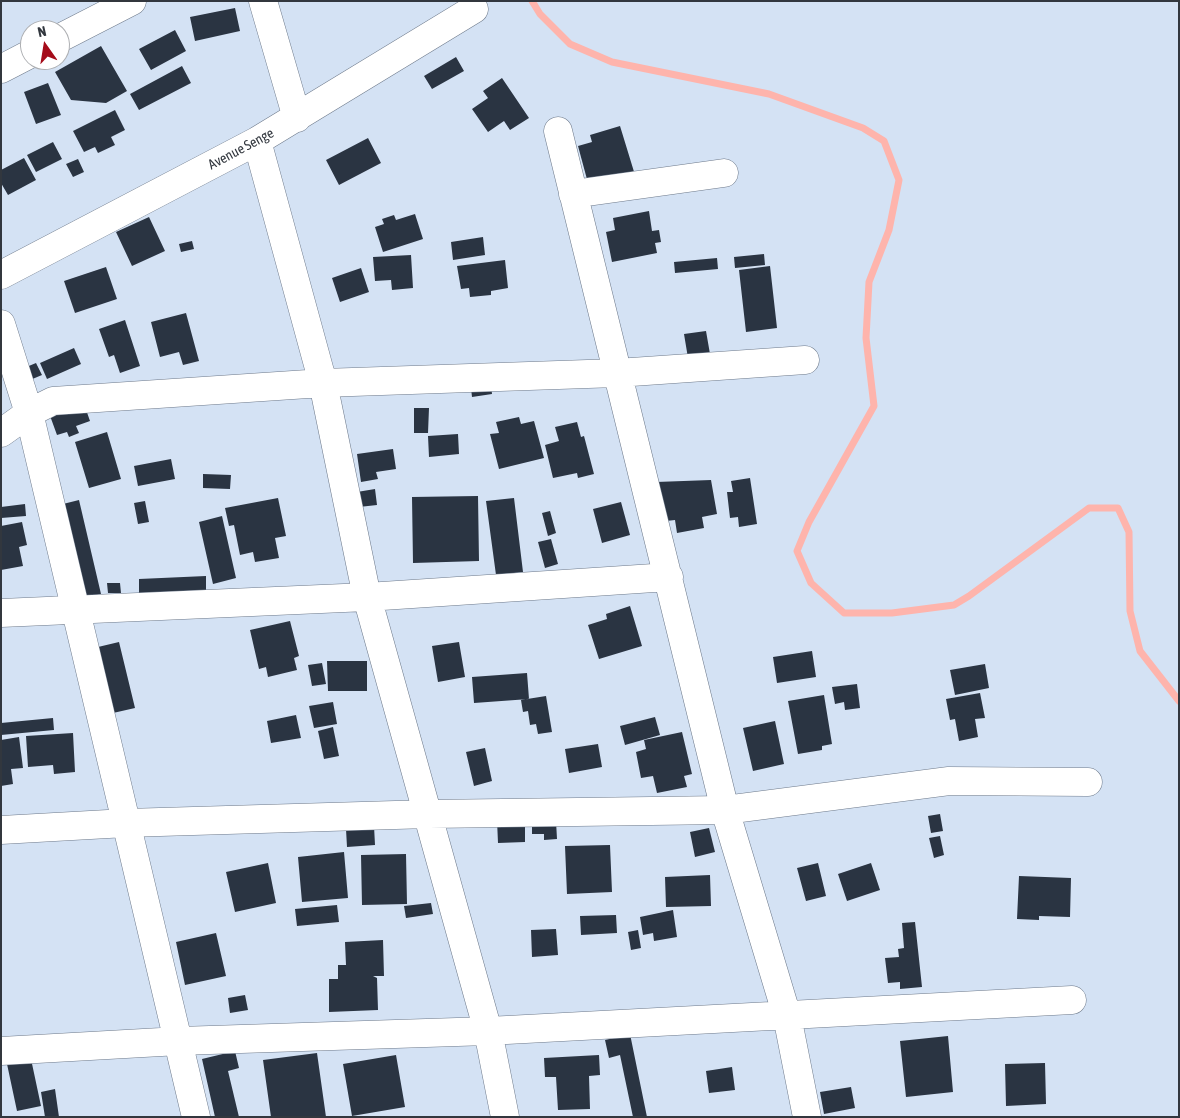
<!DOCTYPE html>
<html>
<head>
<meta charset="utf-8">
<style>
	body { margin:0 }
	#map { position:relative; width:1180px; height:1118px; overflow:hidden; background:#d4e2f4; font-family:"Asap Condensed",sans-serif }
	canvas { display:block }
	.frame { position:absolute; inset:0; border:2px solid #32373e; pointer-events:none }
	.north { position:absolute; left:20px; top:20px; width:50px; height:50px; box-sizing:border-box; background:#fff; border:1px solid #adafb2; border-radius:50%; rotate:347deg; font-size:14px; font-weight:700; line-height:20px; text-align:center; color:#32373e }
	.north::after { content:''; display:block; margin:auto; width:18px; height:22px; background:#a50c1a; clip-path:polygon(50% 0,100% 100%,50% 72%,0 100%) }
</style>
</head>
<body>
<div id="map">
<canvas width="1180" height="1118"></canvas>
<div class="frame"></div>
<div class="north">N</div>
</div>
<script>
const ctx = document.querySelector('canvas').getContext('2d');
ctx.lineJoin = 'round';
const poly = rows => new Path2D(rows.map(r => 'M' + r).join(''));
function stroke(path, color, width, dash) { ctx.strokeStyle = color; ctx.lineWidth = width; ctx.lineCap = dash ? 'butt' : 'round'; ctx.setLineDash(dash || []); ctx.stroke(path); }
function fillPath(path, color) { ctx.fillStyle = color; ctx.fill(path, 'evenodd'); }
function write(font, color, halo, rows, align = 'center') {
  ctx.font = font + ' "Asap Condensed",sans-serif'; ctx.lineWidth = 5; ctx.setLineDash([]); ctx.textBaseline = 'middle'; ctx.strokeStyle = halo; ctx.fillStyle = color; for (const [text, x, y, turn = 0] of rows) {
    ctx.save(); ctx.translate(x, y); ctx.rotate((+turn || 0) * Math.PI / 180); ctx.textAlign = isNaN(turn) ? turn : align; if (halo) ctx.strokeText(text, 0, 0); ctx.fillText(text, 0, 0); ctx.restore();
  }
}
stroke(poly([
	[532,1,540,14,570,44,612,62,769,94,863,128,884,141,899,180,889,230,869,282,866,338,874,406,809,522,797,551,811,583,844,613,892,613,954,605,969,596,1089,508,1118,508,1129,532,1130,611,1140,651,1179,701]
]), '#feb4ac', 7);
fillPath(poly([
	[235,8,240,31,195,41,190,17],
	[175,30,186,51,151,70,139,49],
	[101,46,127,91,106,103,71,100,55,72],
	[456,57,464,71,432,89,424,76],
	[182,66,191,83,139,110,130,94],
	[502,78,529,118,510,130,504,121,488,132,472,109,488,98,483,91],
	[48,83,61,115,36,124,24,92],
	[115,110,125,130,111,137,115,145,98,153,95,147,84,152,73,131],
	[620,126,635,175,588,183,578,146,592,142,590,135],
	[368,138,381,163,339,185,326,160],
	[53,142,62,159,36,172,27,155],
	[24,158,36,180,8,195,1,183,1,170],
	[78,159,84,172,73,177,66,164],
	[649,211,652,231,659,230,661,242,655,243,657,253,612,262,606,232,615,230,613,218],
	[415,214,423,239,383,252,375,227,384,224,382,219,394,215,396,220],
	[149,217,165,251,132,266,116,232],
	[483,237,485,255,453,260,451,242],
	[192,241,194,249,181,252,179,244],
	[764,254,765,265,735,268,734,257],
	[411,255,413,288,392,290,391,280,375,281,373,257],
	[717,258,718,269,675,273,674,262],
	[505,260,508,288,491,291,491,295,470,297,469,288,461,289,457,266],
	[770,266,777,328,746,332,739,270],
	[106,267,117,299,75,313,64,281],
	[361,268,369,292,340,302,332,278],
	[186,313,199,361,183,365,179,352,160,357,151,322],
	[125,320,140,366,120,373,114,355,109,357,99,329],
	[706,331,710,354,688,358,684,334],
	[74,348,81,364,47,379,40,363],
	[36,363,42,375,30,380,24,368],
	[491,385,492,394,472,397,471,388],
	[83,401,90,421,76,426,79,433,69,437,67,432,57,435,49,413],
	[414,408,429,408,428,433,414,433],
	[519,417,521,424,534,421,544,458,499,469,490,434,499,433,496,422],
	[577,422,581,437,584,436,594,474,578,478,577,473,553,478,545,445,559,441,555,427],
	[107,432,121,479,89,488,75,442],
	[458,434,459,454,429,457,428,436],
	[393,449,396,469,376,472,378,479,361,482,357,454],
	[171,459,175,479,138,486,134,466],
	[203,474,231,475,230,489,203,488],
	[750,478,757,524,739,527,738,517,730,518,727,492,733,492,731,481],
	[711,480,717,514,702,517,704,528,677,533,675,520,666,521,656,482],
	[375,489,377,505,359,507,357,492],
	[478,496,479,561,413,563,412,497],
	[278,498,286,536,275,538,279,558,255,562,253,552,240,555,234,525,229,526,225,508],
	[514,498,523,572,496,575,486,501],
	[79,500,101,594,85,598,63,504],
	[145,501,149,522,138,524,134,503],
	[621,502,630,535,602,543,593,509],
	[25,504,26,516,1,518,1,507],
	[550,511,556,533,548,536,542,513],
	[222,516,236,578,213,584,199,522],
	[22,522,27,545,19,547,23,566,1,570,1,526],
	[551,539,558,564,545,568,538,542],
	[206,576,206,592,139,595,139,579],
	[107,583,120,583,121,593,108,593],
	[630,606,642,646,599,659,588,625,607,619,606,614],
	[290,621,299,656,294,658,297,670,268,677,266,667,259,669,250,630],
	[119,642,135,708,113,713,98,647],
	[459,642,465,677,438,682,432,646],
	[812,651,816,677,777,683,773,657],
	[327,661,367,661,367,691,328,691],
	[322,663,326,684,312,686,308,665],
	[985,664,989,688,955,695,950,670],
	[527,673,529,699,474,703,472,677],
	[857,684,860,708,845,710,844,702,835,704,832,687],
	[980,693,985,718,975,719,978,737,959,741,955,719,950,720,946,699],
	[824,695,832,744,822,746,822,750,798,754,788,701],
	[546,696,552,732,538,734,536,724,530,725,528,711,523,712,521,700],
	[333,702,337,724,314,728,309,706],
	[296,715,301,738,271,743,267,721],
	[655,717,660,735,625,745,620,726],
	[53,718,54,730,1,735,1,723],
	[775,721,784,764,753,771,743,728],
	[333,727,339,756,324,759,318,731],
	[682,732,692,774,684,776,687,787,657,793,653,776,641,778,636,752,646,749,644,740],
	[73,733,75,772,54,774,53,765,28,767,26,736],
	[19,737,23,768,11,769,13,784,1,786,1,740],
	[598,744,602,767,569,773,565,749],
	[485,748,492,781,474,786,466,752],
	[940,814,943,831,931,833,928,816],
	[497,820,525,820,525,842,498,843],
	[556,821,557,839,544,840,544,834,532,834,532,822],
	[374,826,375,845,347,847,346,829],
	[709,828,715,852,695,857,690,832],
	[940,836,944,855,934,858,929,838],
	[610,845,612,892,567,894,565,846],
	[344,852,348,898,302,902,298,857],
	[406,854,407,904,362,905,361,855],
	[268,863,276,903,235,912,226,872],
	[818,863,826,896,806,901,797,868],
	[871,863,880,890,847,901,838,874],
	[710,875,711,906,666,907,665,877],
	[1019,876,1071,878,1070,917,1039,916,1039,920,1017,919],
	[431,903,433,914,406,918,404,906],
	[337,905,339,922,297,926,295,909],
	[673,910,677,937,654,941,653,933,643,935,640,917],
	[616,915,617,933,581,935,580,916],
	[915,922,922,987,900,989,900,982,888,983,885,958,899,957,898,949,904,948,902,923],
	[556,929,558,955,532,957,531,930],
	[638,930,641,948,631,950,628,932],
	[216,933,226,976,185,985,176,942],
	[383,940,384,976,373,976,377,978,378,1010,329,1012,329,979,338,979,338,965,346,965,345,942],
	[245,995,248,1010,230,1013,228,998],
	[630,1034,647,1117,633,1117,620,1055,609,1058,605,1040],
	[948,1036,953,1092,906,1097,900,1041],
	[235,1051,239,1068,228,1071,239,1117,215,1117,202,1059],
	[317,1053,326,1117,271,1117,263,1060],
	[396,1055,405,1107,352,1116,343,1064],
	[599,1055,600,1075,589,1076,590,1109,558,1110,556,1077,545,1077,544,1058],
	[31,1059,41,1106,17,1111,7,1064],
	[1045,1063,1046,1104,1006,1106,1005,1064],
	[732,1067,735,1090,709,1093,706,1071],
	[851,1087,855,1108,824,1114,820,1092],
	[55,1089,59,1117,45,1117,41,1092]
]), '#2a3442');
const minor = poly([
	[263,1,297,118],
	[60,38,132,1],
	[1,69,30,54],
	[558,131,725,810,787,1016,807,1117],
	[257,141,323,383,367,597,488,1031,505,1117],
	[573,194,724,173],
	[1,275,257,141,474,9],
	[1,324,29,413,196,1117],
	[1,433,29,413,53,401,323,383,617,373,805,360],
	[1,613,367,597,669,577],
	[1,830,126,823,429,814,725,810,949,781,1088,782],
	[1,1051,179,1041,488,1031,1072,1000]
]);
stroke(minor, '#6d798a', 29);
stroke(minor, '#fff', 28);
write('14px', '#32373e', '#fff', [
	["Avenue Senge",241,149,-28]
]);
</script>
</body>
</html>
